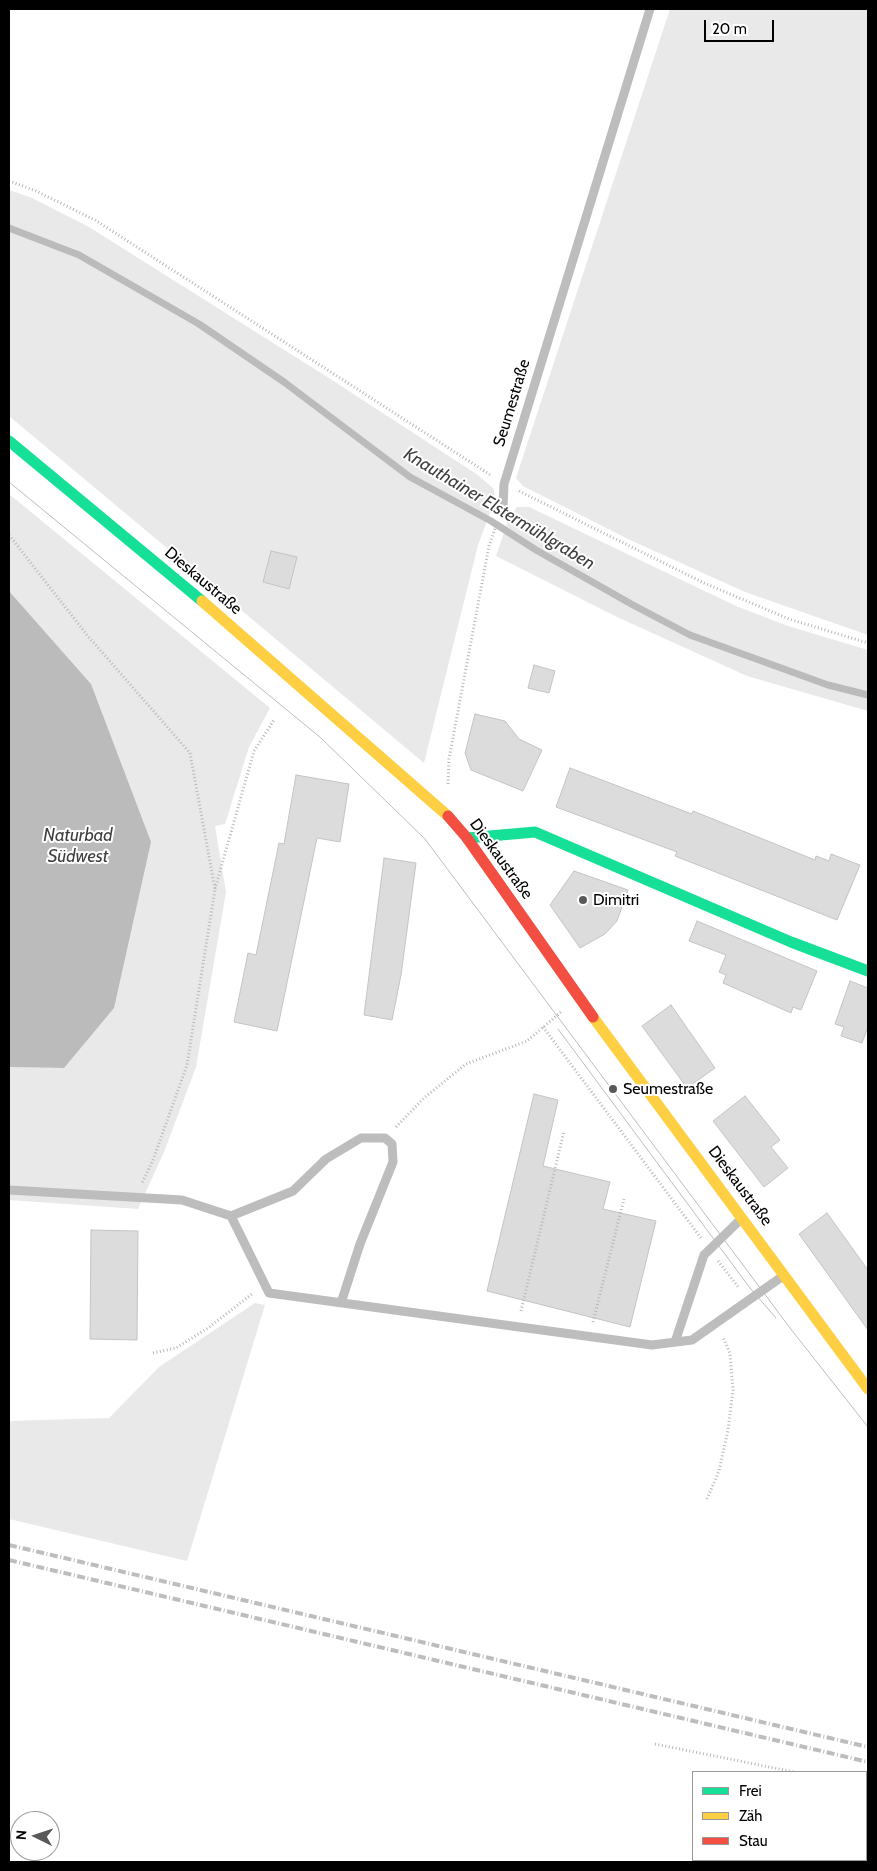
<!DOCTYPE html>
<html>
<head>
<meta charset="utf-8">
<style>
	body { margin:0 }
	#map { position:relative; width:877px; height:1871px; overflow:hidden; background:#fff; font-family:Cabin,sans-serif }
	canvas { display:block }
	.frame { position:absolute; inset:0; border:10px solid #000; pointer-events:none }
	.legend { position:absolute; left:692px; top:1771px; width:175px; height:90px; box-sizing:border-box; background:#fff; border:1px solid #999; margin:0; padding:6px 9px; list-style:none; font-size:15px; color:#000 }
	.legend li { display:flex; align-items:center; gap:10px; height:25px }
	.legend b { width:25px; border:1px solid #999 }
	.north { position:absolute; left:10px; top:1811px; width:50px; height:50px; box-sizing:border-box; background:#fff; border:1px solid #999; border-radius:50%; rotate:274deg; font-size:14px; font-weight:700; line-height:20px; text-align:center; color:#000 }
	.north::after { content:''; display:block; margin:auto; width:18px; height:22px; background:#595959; clip-path:polygon(50% 0,100% 100%,50% 72%,0 100%) }
	.scale { position:absolute; left:704px; top:20px; width:70px; height:22px; box-sizing:border-box; border:2px solid #000; border-top:0; padding-left:6px; font-size:15px; line-height:18px; white-space:nowrap; color:#000; -webkit-text-stroke:4px #fff; paint-order:stroke }
</style>
</head>
<body>
<div id="map">
<canvas width="877" height="1871"></canvas>
<div class="frame"></div>
<ul class="legend">
<li><b style="height:6px;background:#16e098"></b>Frei</li>
<li><b style="height:6px;background:#ffcf43"></b>Zäh</li>
<li><b style="height:6px;background:#f24e42"></b>Stau</li>
</ul>
<div class="north">N</div>
<div class="scale">20 m</div>
</div>
<script>
const ctx = document.querySelector('canvas').getContext('2d');
ctx.lineJoin = 'round';
function fillPath(path, color) { ctx.fillStyle = color; ctx.fill(path, 'evenodd'); }
const poly = rows => new Path2D(rows.map(r => 'M' + r).join(''));
function stroke(path, color, width, dash) { ctx.strokeStyle = color; ctx.lineWidth = width; ctx.lineCap = dash ? 'butt' : 'round'; ctx.setLineDash(dash || []); ctx.stroke(path); }
function write(font, color, halo, rows, align = 'center') {
  ctx.font = font + ' Cabin,sans-serif'; ctx.lineWidth = 4; ctx.setLineDash([]); ctx.textBaseline = 'middle'; ctx.strokeStyle = halo; ctx.fillStyle = color; for (const [text, x, y, turn = 0] of rows) {
    ctx.save(); ctx.translate(x, y); ctx.rotate((+turn || 0) * Math.PI / 180); ctx.textAlign = isNaN(turn) ? turn : align; if (halo) ctx.strokeText(text, 0, 0); ctx.fillText(text, 0, 0); ctx.restore();
  }
}
fillPath(poly([
	[670,9,868,9,868,635,745,592,630,540,523,486,516,478],
	[9,190,32,198,89,227,332,380,478,475,494,489,495,500,478,545,424,763,9,416],
	[9,494,270,708,249,747,225,824,215,826,226,892,196,1067,164,1152,138,1209,9,1200,9,1067,64,1068,91,684,9,591],
	[517,507,529,507,736,606,788,626,868,650,868,711,747,676,617,617,496,556,509,518],
	[255,1303,265,1305,187,1561,9,1519,9,1421,109,1418,159,1367]
]), '#e9e9e9');
fillPath(poly([
	[9,591,91,684,151,842,114,1008,64,1068,9,1067]
]), '#bbb');
stroke(poly([
	[9,228,79,255,199,324,284,382,410,477,491,521,536,550,633,605,690,635,828,685,868,695]
]), '#bbb', 7);
const building = poly([
	[271,551,297,557,289,589,263,582,271,551],
	[534,665,555,671,549,693,528,688,534,665],
	[475,714,505,721,519,739,542,750,523,791,471,770,465,753,475,714],
	[570,768,692,814,693,811,815,860,816,856,829,861,831,854,860,865,837,920,675,856,677,852,556,807,570,768],
	[296,775,349,784,340,842,317,838,277,1031,234,1022,248,953,256,955,279,843,284,844,296,775],
	[384,858,416,863,401,975,392,1020,364,1015,384,858],
	[574,871,628,890,617,921,605,934,580,948,550,905,574,871],
	[697,921,817,971,801,1010,793,1007,791,1013,723,983,726,975,719,972,726,955,689,941,697,921],
	[850,981,868,988,868,1027,862,1043,841,1036,844,1027,835,1024,850,981],
	[671,1005,715,1068,687,1088,642,1026,671,1005],
	[534,1094,558,1100,543,1166,610,1182,603,1209,656,1221,630,1327,487,1291,534,1094],
	[745,1096,780,1140,771,1147,788,1168,764,1187,713,1121,745,1096],
	[827,1213,868,1270,868,1330,799,1234,827,1213],
	[91,1230,138,1231,137,1340,90,1339,91,1230]
]);
fillPath(building, '#dcdcdc');
stroke(building, '#c4c4c4', 1);
stroke(poly([
	[9,181,36,191,95,220,492,476],
	[519,491,704,583,789,619,868,643],
	[9,535,87,635,190,753,215,889,187,1065,153,1160,142,1183],
	[448,784,449,759,489,546,497,523],
	[215,889,254,751,274,720],
	[543,1027,701,1238],
	[396,1127,424,1098,466,1064,527,1041,561,1012],
	[718,1261,739,1288],
	[521,1311,564,1131],
	[593,1322,624,1199],
	[153,1353,176,1348,208,1328,252,1294],
	[707,1499,719,1471,728,1430,733,1390,730,1354,723,1337],
	[655,1744,794,1772],
	[866,1789,868,1790]
]), '#b8b8b8', 3, [1, 2.5]);
stroke(poly([
	[503,508,504,484,650,9],
	[9,1190,182,1200,231,1216,269,1293,652,1345,692,1340,783,1276],
	[231,1216,293,1191,326,1159,361,1138,385,1138,392,1144,393,1162,360,1244,341,1303],
	[675,1342,704,1255,741,1219]
]), '#bdbdbd', 9);
stroke(poly([
	[9,441,202,601],
	[467,838,535,832,791,942,868,971]
]), '#16e098', 11);
stroke(poly([
	[202,601,448,816],
	[593,1017,868,1389]
]), '#ffcf43', 11);
stroke(poly([
	[448,816,467,838,593,1017]
]), '#f24e42', 11);
stroke(poly([
	[9,482,321,738,425,839,790,1328,868,1427],
	[558,1029,750,1288,776,1318]
]), '#bdbdbd', 1);
stroke(poly([
	[9,1545,868,1747],
	[9,1560,868,1762]
]), '#bdbdbd', 4, [8, 2.5, 1, 2.5]);
for (const [x, y, r, color] of [
	[583,900,5,"#595959"],
	[613,1089,5,"#595959"]
]) { const dot = new Path2D(); dot.arc(x, y, r, 0, 2 * Math.PI); ctx.fillStyle = color; ctx.fill(dot); stroke(dot, '#fff', 2); }
write('16px', '#000', '#fff', [
	["Seumestraße",512,403,-73],
	["Dieskaustraße",203,581,40],
	["Dieskaustraße",501,859,54],
	["Dieskaustraße",740,1186,53]
]);
write('16px', '#000', '#fff', [
	["Dimitri",593,900],
	["Seumestraße",623,1089]
], 'left');
write('italic 18px', '#3f3f3f', '#fff', [
	["Knauthainer Elstermühlgraben",499,509,31],
	["Naturbad",78,836],
	["Südwest",78,857]
]);
</script>
</body>
</html>
